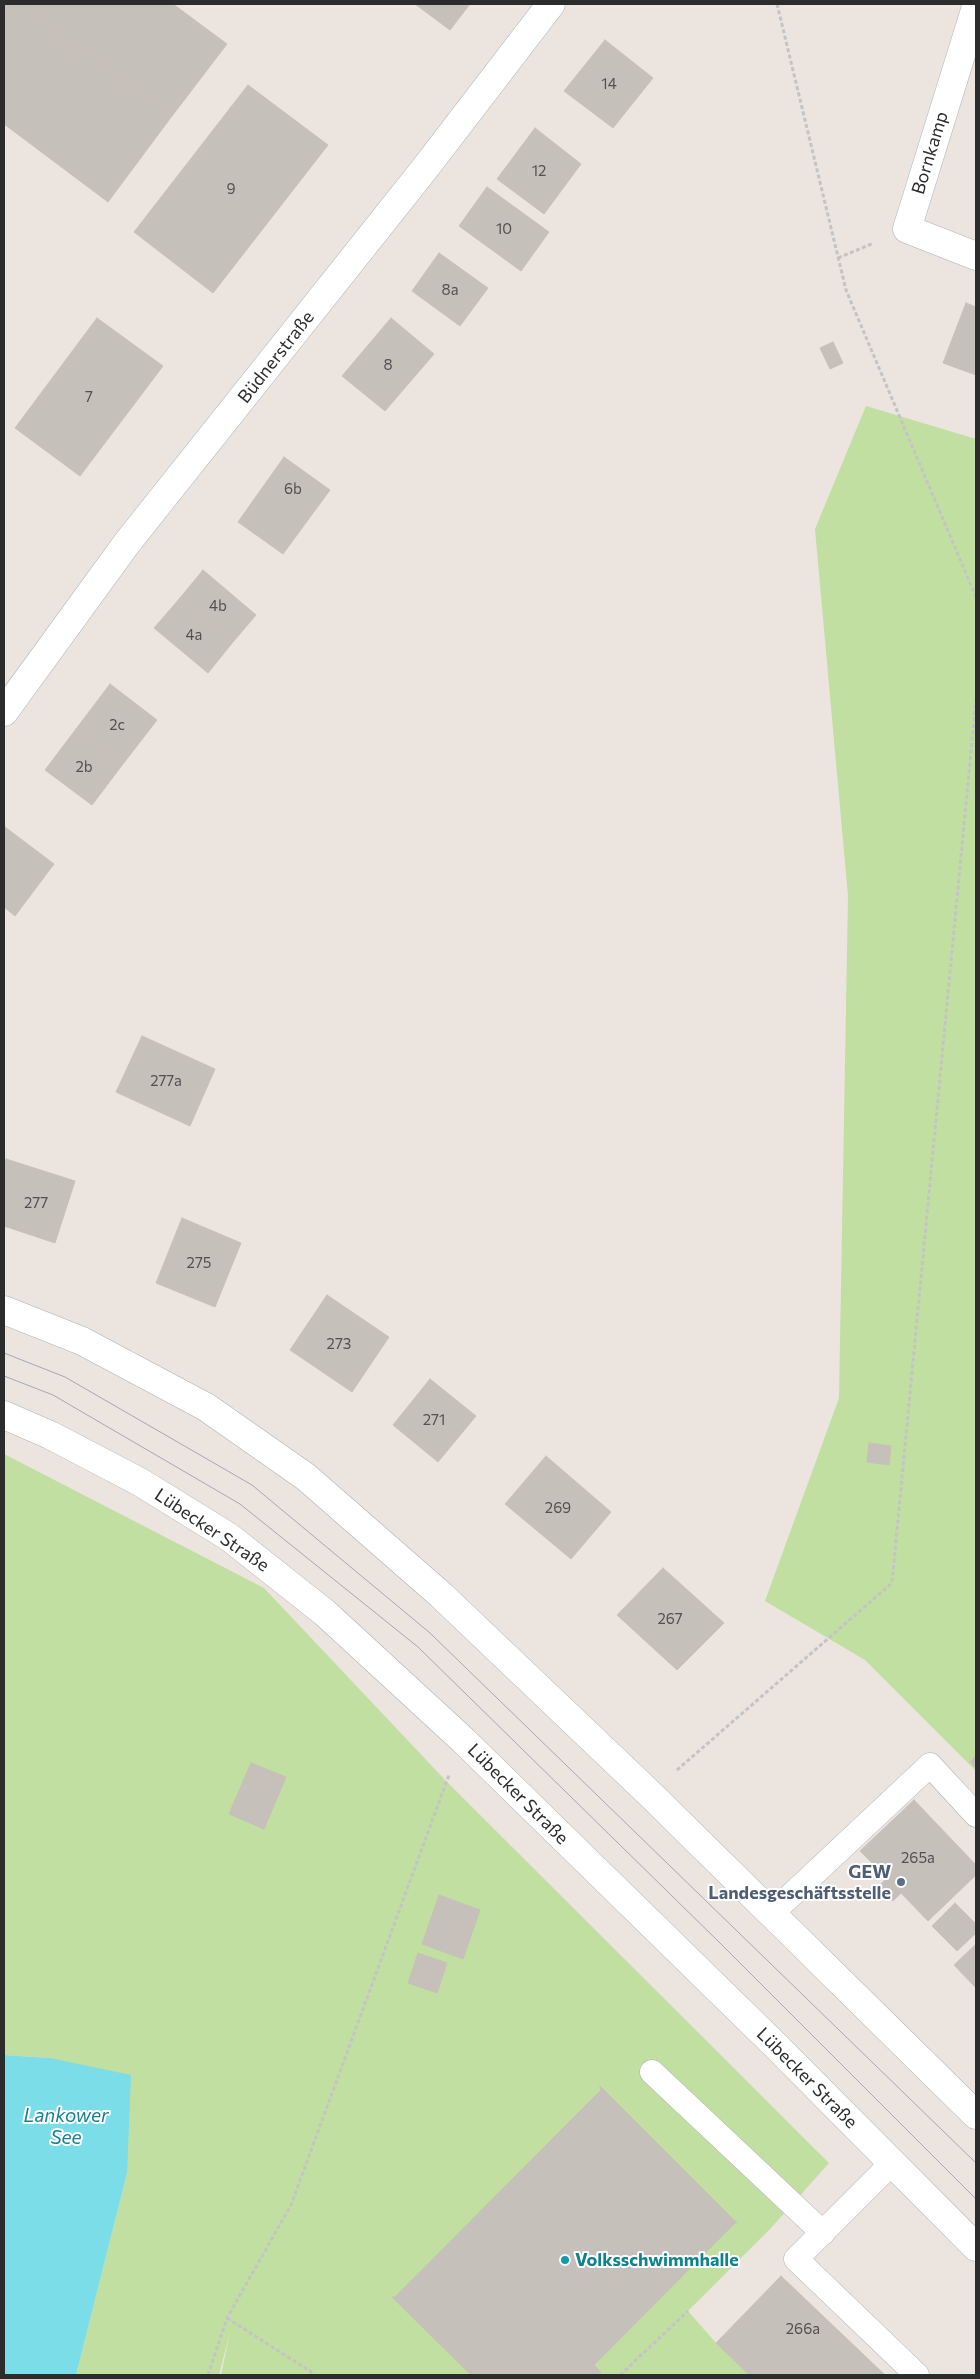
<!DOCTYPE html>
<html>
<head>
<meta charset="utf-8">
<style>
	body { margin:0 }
	#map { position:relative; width:980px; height:2379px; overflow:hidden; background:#ece4df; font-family:Commissioner,sans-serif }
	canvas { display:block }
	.frame { position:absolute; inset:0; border:5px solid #2c2c2c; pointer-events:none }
</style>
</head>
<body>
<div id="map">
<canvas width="980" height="2379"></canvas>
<div class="frame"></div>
</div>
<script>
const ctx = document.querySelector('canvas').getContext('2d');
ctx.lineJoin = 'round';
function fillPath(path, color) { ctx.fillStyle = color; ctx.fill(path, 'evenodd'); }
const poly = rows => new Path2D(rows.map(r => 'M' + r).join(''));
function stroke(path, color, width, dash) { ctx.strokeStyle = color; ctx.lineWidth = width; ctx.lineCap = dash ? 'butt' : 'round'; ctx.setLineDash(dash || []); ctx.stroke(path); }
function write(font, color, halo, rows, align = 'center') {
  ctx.font = font + ' Commissioner,sans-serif'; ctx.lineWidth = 4; ctx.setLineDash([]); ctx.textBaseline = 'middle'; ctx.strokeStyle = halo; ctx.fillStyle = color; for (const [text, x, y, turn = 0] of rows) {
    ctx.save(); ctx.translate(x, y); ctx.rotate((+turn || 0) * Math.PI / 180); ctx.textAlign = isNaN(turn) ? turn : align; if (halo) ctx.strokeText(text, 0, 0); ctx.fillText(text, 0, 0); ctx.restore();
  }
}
fillPath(poly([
	[866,406,976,439,976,1771,865,1660,765,1601,839,1398,848,896,815,529],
	[4,1454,264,1588,446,1781,829,2163,771,2228,688,2311,716,2343,749,2375,221,2375,230,2332,219,2375,76,2375,127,2173,50,2058,4,2055]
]), '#c0dfa0');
fillPath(poly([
	[4,2055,50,2058,131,2075,127,2173,76,2375,4,2375]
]), '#7adde7');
const building = poly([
	[4,4,22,4,172,116,108,202,4,124,4,4],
	[22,4,173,4,227,44,172,116,22,4],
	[415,4,470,4,450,30,415,4],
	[605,40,653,78,613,128,564,91,605,40],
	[248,85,328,145,213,293,134,232,248,85],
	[535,128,581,164,544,214,497,179,535,128],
	[487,187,549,232,521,271,459,226,487,187],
	[439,253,488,288,460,326,412,291,439,253],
	[966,303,976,307,976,375,943,363,966,303],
	[97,318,163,366,80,476,15,428,97,318],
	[391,318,434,354,385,411,342,376,391,318],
	[833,342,843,363,830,369,820,348,833,342],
	[284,457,330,490,283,554,238,522,284,457],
	[203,570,256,615,233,642,180,598,203,570],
	[180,598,233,642,208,673,154,628,180,598],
	[110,684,157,720,123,764,76,729,110,684],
	[76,729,123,764,92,805,45,770,76,729],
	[5,827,54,864,15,916,4,907,5,827],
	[142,1036,215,1069,190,1126,116,1092,142,1036],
	[6,1159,75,1181,55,1243,4,1226,4,1165,6,1159],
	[182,1218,241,1243,215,1307,156,1283,182,1218],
	[327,1295,389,1337,352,1392,290,1350,327,1295],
	[430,1379,476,1416,438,1462,393,1425,430,1379],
	[869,1443,891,1446,889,1465,867,1462,869,1443],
	[546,1456,611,1512,571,1559,505,1504,546,1456],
	[663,1568,724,1623,677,1670,617,1615,663,1568],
	[976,1756,976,1768,970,1762,976,1756],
	[251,1763,286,1777,264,1829,229,1814,251,1763],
	[914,1800,976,1865,976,1875,928,1921,901,1893,893,1901,879,1886,887,1878,860,1851,914,1800],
	[439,1895,480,1910,463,1959,422,1944,439,1895],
	[955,1903,976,1924,976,1933,957,1951,932,1926,955,1903],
	[976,1944,976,1988,954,1965,976,1944],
	[418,1953,447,1963,437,1993,408,1983,418,1953],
	[600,2086,737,2223,735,2223,594,2365,601,2372,597,2375,471,2375,392,2297,395,2297,601,2090,600,2086],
	[781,2276,885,2375,749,2375,716,2343,781,2276]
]);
fillPath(building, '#c5c0ba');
stroke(building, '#c8c0b9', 1);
const service = poly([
	[771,1914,930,1765,976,1815],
	[652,2072,823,2233],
	[892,2163,796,2259,917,2375]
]);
const minor = poly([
	[976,7,907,229,976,256],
	[4,712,127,543,426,167,551,4]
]);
const tertiary = poly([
	[4,1310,82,1341,206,1407,306,1477,441,1595,649,1793,976,2115],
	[4,1415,50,1435,140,1482,229,1537,325,1613,463,1740,774,2044,976,2247]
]);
stroke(service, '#acb0b7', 25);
stroke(minor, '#acb0b7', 29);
stroke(tertiary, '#acb0b7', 29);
stroke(poly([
	[777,4,846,290,976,597],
	[838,258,874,243],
	[677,1770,892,1583,976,699],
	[227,2318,316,2375],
	[208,2375,227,2318,291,2205,449,1775],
	[620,2375,688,2311]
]), '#c4c4c4', 3, [4, 2.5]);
stroke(service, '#fff', 24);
stroke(minor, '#fff', 28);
stroke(tertiary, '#fff', 28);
stroke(poly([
	[4,1353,65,1377,252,1485,430,1633,976,2163],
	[4,1376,53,1395,240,1504,418,1647,720,1943,976,2199]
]), '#a2a8b5', 1);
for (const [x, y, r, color] of [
	[901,1882,5,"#5c6f8a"],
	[565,2260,5,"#0f9aa8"]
]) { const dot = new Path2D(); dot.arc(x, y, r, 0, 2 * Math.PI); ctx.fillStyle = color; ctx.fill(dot); stroke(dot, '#fff', 2); }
write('15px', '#525150', null, [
	["14",609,84],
	["12",539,171],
	["9",231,189],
	["10",504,229],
	["8a",450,290],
	["8",388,365],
	["7",89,397],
	["6b",293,489],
	["4b",218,606],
	["4a",194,635],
	["2c",117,725],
	["2b",84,767],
	["277a",166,1081],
	["277",36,1203],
	["275",199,1263],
	["273",339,1344],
	["271",434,1420],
	["269",558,1508],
	["267",670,1619],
	["265a",918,1858],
	["266a",803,2329]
]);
write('18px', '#2c2c2c', '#fff', [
	["Bornkamp",930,153,-73],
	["Büdnerstraße",276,357,-52],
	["Lübecker Straße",212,1530,34],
	["Lübecker Straße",518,1794,45],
	["Lübecker Straße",807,2078,45]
]);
write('bold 18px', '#4e5e75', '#fff', [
	["GEW",891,1872],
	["Landesgeschäftsstelle",891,1893]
], 'right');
write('bold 18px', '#0d838f', '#fff', [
	["Volksschwimmhalle",575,2260]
], 'left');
write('italic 19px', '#178095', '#fff', [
	["Lankower",66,2116],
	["See",66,2138]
]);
</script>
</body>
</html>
